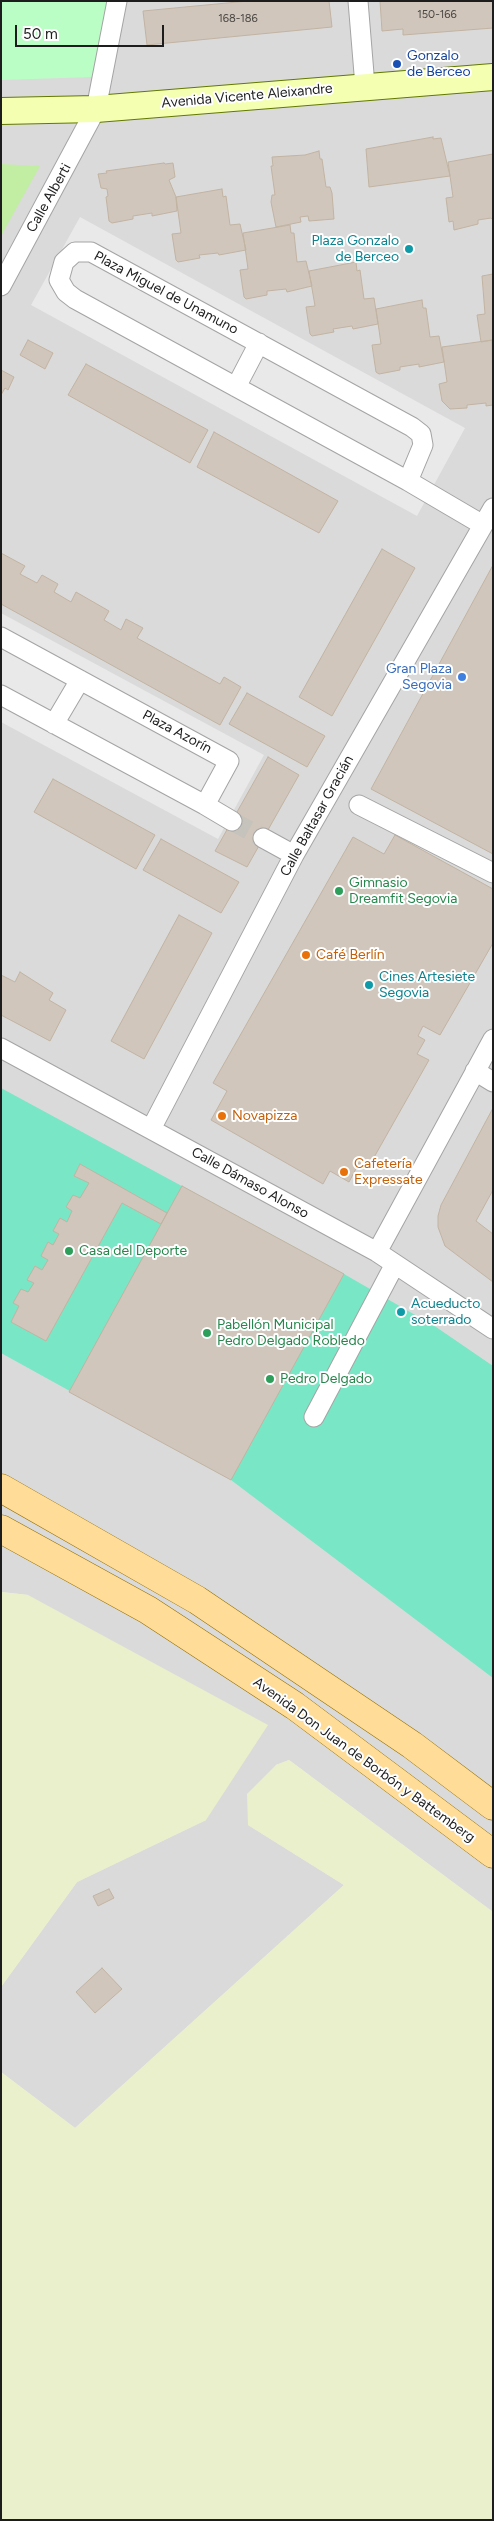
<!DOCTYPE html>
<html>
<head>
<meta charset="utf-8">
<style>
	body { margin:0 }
	#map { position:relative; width:494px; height:2521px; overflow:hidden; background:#efece2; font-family:Figtree,sans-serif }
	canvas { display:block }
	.frame { position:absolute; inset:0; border:2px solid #1d1d1d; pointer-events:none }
	.scale { position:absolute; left:15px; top:25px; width:149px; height:22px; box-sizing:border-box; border:2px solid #1d1d1d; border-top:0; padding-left:6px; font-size:15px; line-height:18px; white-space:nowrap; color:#1d1d1d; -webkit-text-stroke:4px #fff; paint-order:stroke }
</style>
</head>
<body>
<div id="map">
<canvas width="494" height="2521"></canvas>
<div class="frame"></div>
<div class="scale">50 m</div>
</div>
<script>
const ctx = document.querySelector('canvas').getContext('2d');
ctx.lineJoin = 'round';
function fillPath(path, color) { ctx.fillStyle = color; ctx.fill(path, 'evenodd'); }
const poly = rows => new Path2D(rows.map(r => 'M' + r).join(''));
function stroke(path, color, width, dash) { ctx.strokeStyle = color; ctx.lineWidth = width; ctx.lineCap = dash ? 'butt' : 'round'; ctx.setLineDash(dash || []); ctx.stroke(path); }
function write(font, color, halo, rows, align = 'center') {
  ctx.font = font + ' Figtree,sans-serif'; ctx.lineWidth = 4; ctx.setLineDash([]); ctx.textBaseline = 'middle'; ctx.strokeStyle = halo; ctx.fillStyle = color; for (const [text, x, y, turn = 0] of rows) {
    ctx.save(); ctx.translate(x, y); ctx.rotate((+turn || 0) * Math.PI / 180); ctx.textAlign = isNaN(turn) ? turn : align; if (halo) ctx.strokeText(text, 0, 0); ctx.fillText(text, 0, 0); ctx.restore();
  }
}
fillPath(poly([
	[1,1,493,1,493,1912,289,1760,276,1765,248,1825,344,1885,75,2128,1,2072,1,1987,77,1882,206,1820,28,1595,1,1592]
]), '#dbdada');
fillPath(poly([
	[1,1592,28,1595,268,1725,206,1820,77,1882,1,1987],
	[289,1760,493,1912,493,2520,1,2520,1,2072,75,2128,344,1885,248,1825,247,1794,276,1765]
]), '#eaf0cb');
fillPath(poly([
	[1,164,40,166,1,236]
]), '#c1eea3');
fillPath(poly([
	[1,1,109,1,92,77,1,80]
]), '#bafec6');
fillPath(poly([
	[1,1088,344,1274,436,1327,493,1366,493,1678,231,1480,1,1353]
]), '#79e6c5');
fillPath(poly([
	[80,217,465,428,417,516,31,305],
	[1,613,264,755,218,839,1,722]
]), '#e9e9e9');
const building = poly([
	[248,1,329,1,332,27,147,45,143,11,248,1],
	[380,1,493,1,493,28,403,35,403,29,382,31,380,1],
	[433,137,433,139,441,138,450,176,369,187,366,149,433,137],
	[319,151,320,159,322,159,326,187,330,187,332,193,334,219,309,221,308,216,300,217,301,222,276,227,271,202,272,195,275,195,271,166,273,166,272,157,305,155,319,151],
	[493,154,493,220,491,218,478,220,478,224,454,230,453,221,449,222,446,198,453,197,448,162,493,154],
	[164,163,165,164,173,163,175,177,169,180,176,197,177,211,152,216,152,213,133,216,133,219,112,223,109,221,106,197,108,196,107,189,101,188,98,174,107,173,106,171,164,163],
	[222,189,223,197,226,196,230,225,240,224,246,250,219,255,218,253,199,255,200,258,178,262,176,260,172,234,181,233,176,197,222,189],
	[290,225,291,233,294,233,297,262,306,261,312,286,287,292,286,289,267,291,267,295,246,299,244,297,240,270,248,269,243,233,290,225],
	[356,262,357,271,360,270,364,299,374,298,378,324,353,329,352,326,333,329,334,332,312,336,310,334,306,307,315,306,309,271,356,262],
	[493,274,493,340,481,342,477,315,485,314,482,276,493,274],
	[422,300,423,308,426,308,430,337,439,336,444,362,419,367,419,364,400,367,400,370,379,374,376,372,372,345,381,344,376,309,422,300],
	[28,340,53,353,45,369,20,355,28,340],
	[492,340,493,405,486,406,486,403,467,405,467,408,450,409,442,401,439,384,447,382,442,347,492,340],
	[86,364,208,430,190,463,68,395,86,364],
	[1,370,14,377,8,390,5,388,1,395,1,370],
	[214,432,338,501,319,533,197,467,214,432],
	[382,549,415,568,332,716,299,697,382,549],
	[1,553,25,566,20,574,37,583,42,575,58,584,54,592,71,602,76,592,109,611,104,620,121,630,126,619,143,628,137,638,220,684,224,677,241,687,220,725,1,604,1,553],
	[493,565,493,854,371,789,493,565],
	[247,693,325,736,307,767,229,724,247,693],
	[268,757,299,775,247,867,215,851,268,757],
	[53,779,155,835,136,869,34,812,53,779],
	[395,835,493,889,493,943,440,1035,423,1026,418,1036,425,1040,417,1054,429,1060,368,1168,359,1163,349,1182,330,1171,323,1184,211,1120,227,1091,213,1083,353,837,384,854,395,835],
	[161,839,239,882,221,913,143,870,161,839],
	[179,915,212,933,144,1059,111,1041,179,915],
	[20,972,53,993,49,1000,66,1010,50,1041,1,1015,1,975,15,982,20,972],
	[493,1108,493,1190,476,1221,493,1234,493,1282,445,1246,438,1227,438,1216,441,1205,493,1108],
	[80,1164,167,1213,161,1224,122,1203,46,1341,11,1322,19,1306,13,1303,21,1289,28,1292,34,1283,27,1280,35,1266,42,1270,48,1260,41,1256,48,1242,53,1245,59,1234,53,1231,60,1218,67,1222,72,1211,66,1207,73,1195,80,1198,89,1183,74,1176,80,1164],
	[182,1186,344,1274,231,1480,69,1392,182,1186],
	[109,1889,114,1898,98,1906,93,1896,109,1889],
	[102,1968,122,1989,95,2013,76,1992,102,1968]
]);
fillPath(building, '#d0c6bb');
stroke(building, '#c2b4a3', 1);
stroke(poly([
	[232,821,263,838]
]), '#c5c3bb', 19, [19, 9]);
const street = poly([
	[358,1,365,86],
	[1,286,96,109,117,1],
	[236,387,259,343],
	[408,481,423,445,421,434,412,427,91,252,75,252,64,262,59,280,66,292,75,299,408,481,483,525],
	[1,637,229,761,205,805,1,695],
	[54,724,80,680],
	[205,805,232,821],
	[359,805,493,873],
	[263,838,294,855],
	[1,1048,377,1252,493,1329],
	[475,1071,493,1082],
	[151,1129,294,855,493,508],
	[377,1252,493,1039],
	[314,1417,395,1264]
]);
const secondary = poly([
	[1,111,96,109,493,77]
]);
const primary = poly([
	[1,1488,197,1600,412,1745,493,1806],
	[1,1529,148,1610,295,1706,493,1854]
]);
stroke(street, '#a4a4a4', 21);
stroke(secondary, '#617900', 28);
stroke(primary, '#977200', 29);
stroke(street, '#fff', 19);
stroke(secondary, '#f4ffb1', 26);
stroke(primary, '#ffdc98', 28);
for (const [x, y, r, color] of [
	[397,64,5,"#1a4fb4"],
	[409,249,5,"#0f9aa8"],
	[462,677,5,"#3f7fe0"],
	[339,891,5,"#2e9e5b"],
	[306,955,5,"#e8710a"],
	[369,985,5,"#0f9aa8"],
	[222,1116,5,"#e8710a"],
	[344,1172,5,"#e8710a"],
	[69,1251,5,"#2e9e5b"],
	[401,1312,5,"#0f9aa8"],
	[207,1333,5,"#2e9e5b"],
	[270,1379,5,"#2e9e5b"]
]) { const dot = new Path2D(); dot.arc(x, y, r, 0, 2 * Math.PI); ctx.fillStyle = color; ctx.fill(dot); stroke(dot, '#fff', 2); }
write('11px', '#4a4744', null, [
	["150-166",437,15],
	["168-186",238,19]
]);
write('14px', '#164399', '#fff', [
	["Gonzalo",407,56],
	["de Berceo",407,72]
], 'left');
write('14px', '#1d1d1d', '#fff', [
	["Avenida Vicente Aleixandre",247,96,-5],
	["Calle Alberti",49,198,-61],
	["Plaza Miguel de Unamuno",166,293,28],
	["Plaza Azorín",177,732,28],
	["Calle Baltasar Gracián",317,816,-61],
	["Calle Dámaso Alonso",250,1183,29],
	["Avenida Don Juan de Borbón y Battemberg",364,1760,36]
]);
write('14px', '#0d838f', '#fff', [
	["Plaza Gonzalo",399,241,"right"],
	["de Berceo",399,257,"right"],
	["Cines Artesiete",379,977],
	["Segovia",379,993],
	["Acueducto",411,1304],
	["soterrado",411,1320]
], 'left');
write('14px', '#366cbe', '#fff', [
	["Gran Plaza",452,669],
	["Segovia",452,685]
], 'right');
write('14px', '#27864d', '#fff', [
	["Gimnasio",349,883],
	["Dreamfit Segovia",349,899],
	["Casa del Deporte",79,1251],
	["Pabellón Municipal",217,1325],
	["Pedro Delgado Robledo",217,1341],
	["Pedro Delgado",280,1379]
], 'left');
write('14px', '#c56008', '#fff', [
	["Café Berlín",316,955],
	["Novapizza",232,1116],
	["Cafetería",354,1164],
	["Expressate",354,1180]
], 'left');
</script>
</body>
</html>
